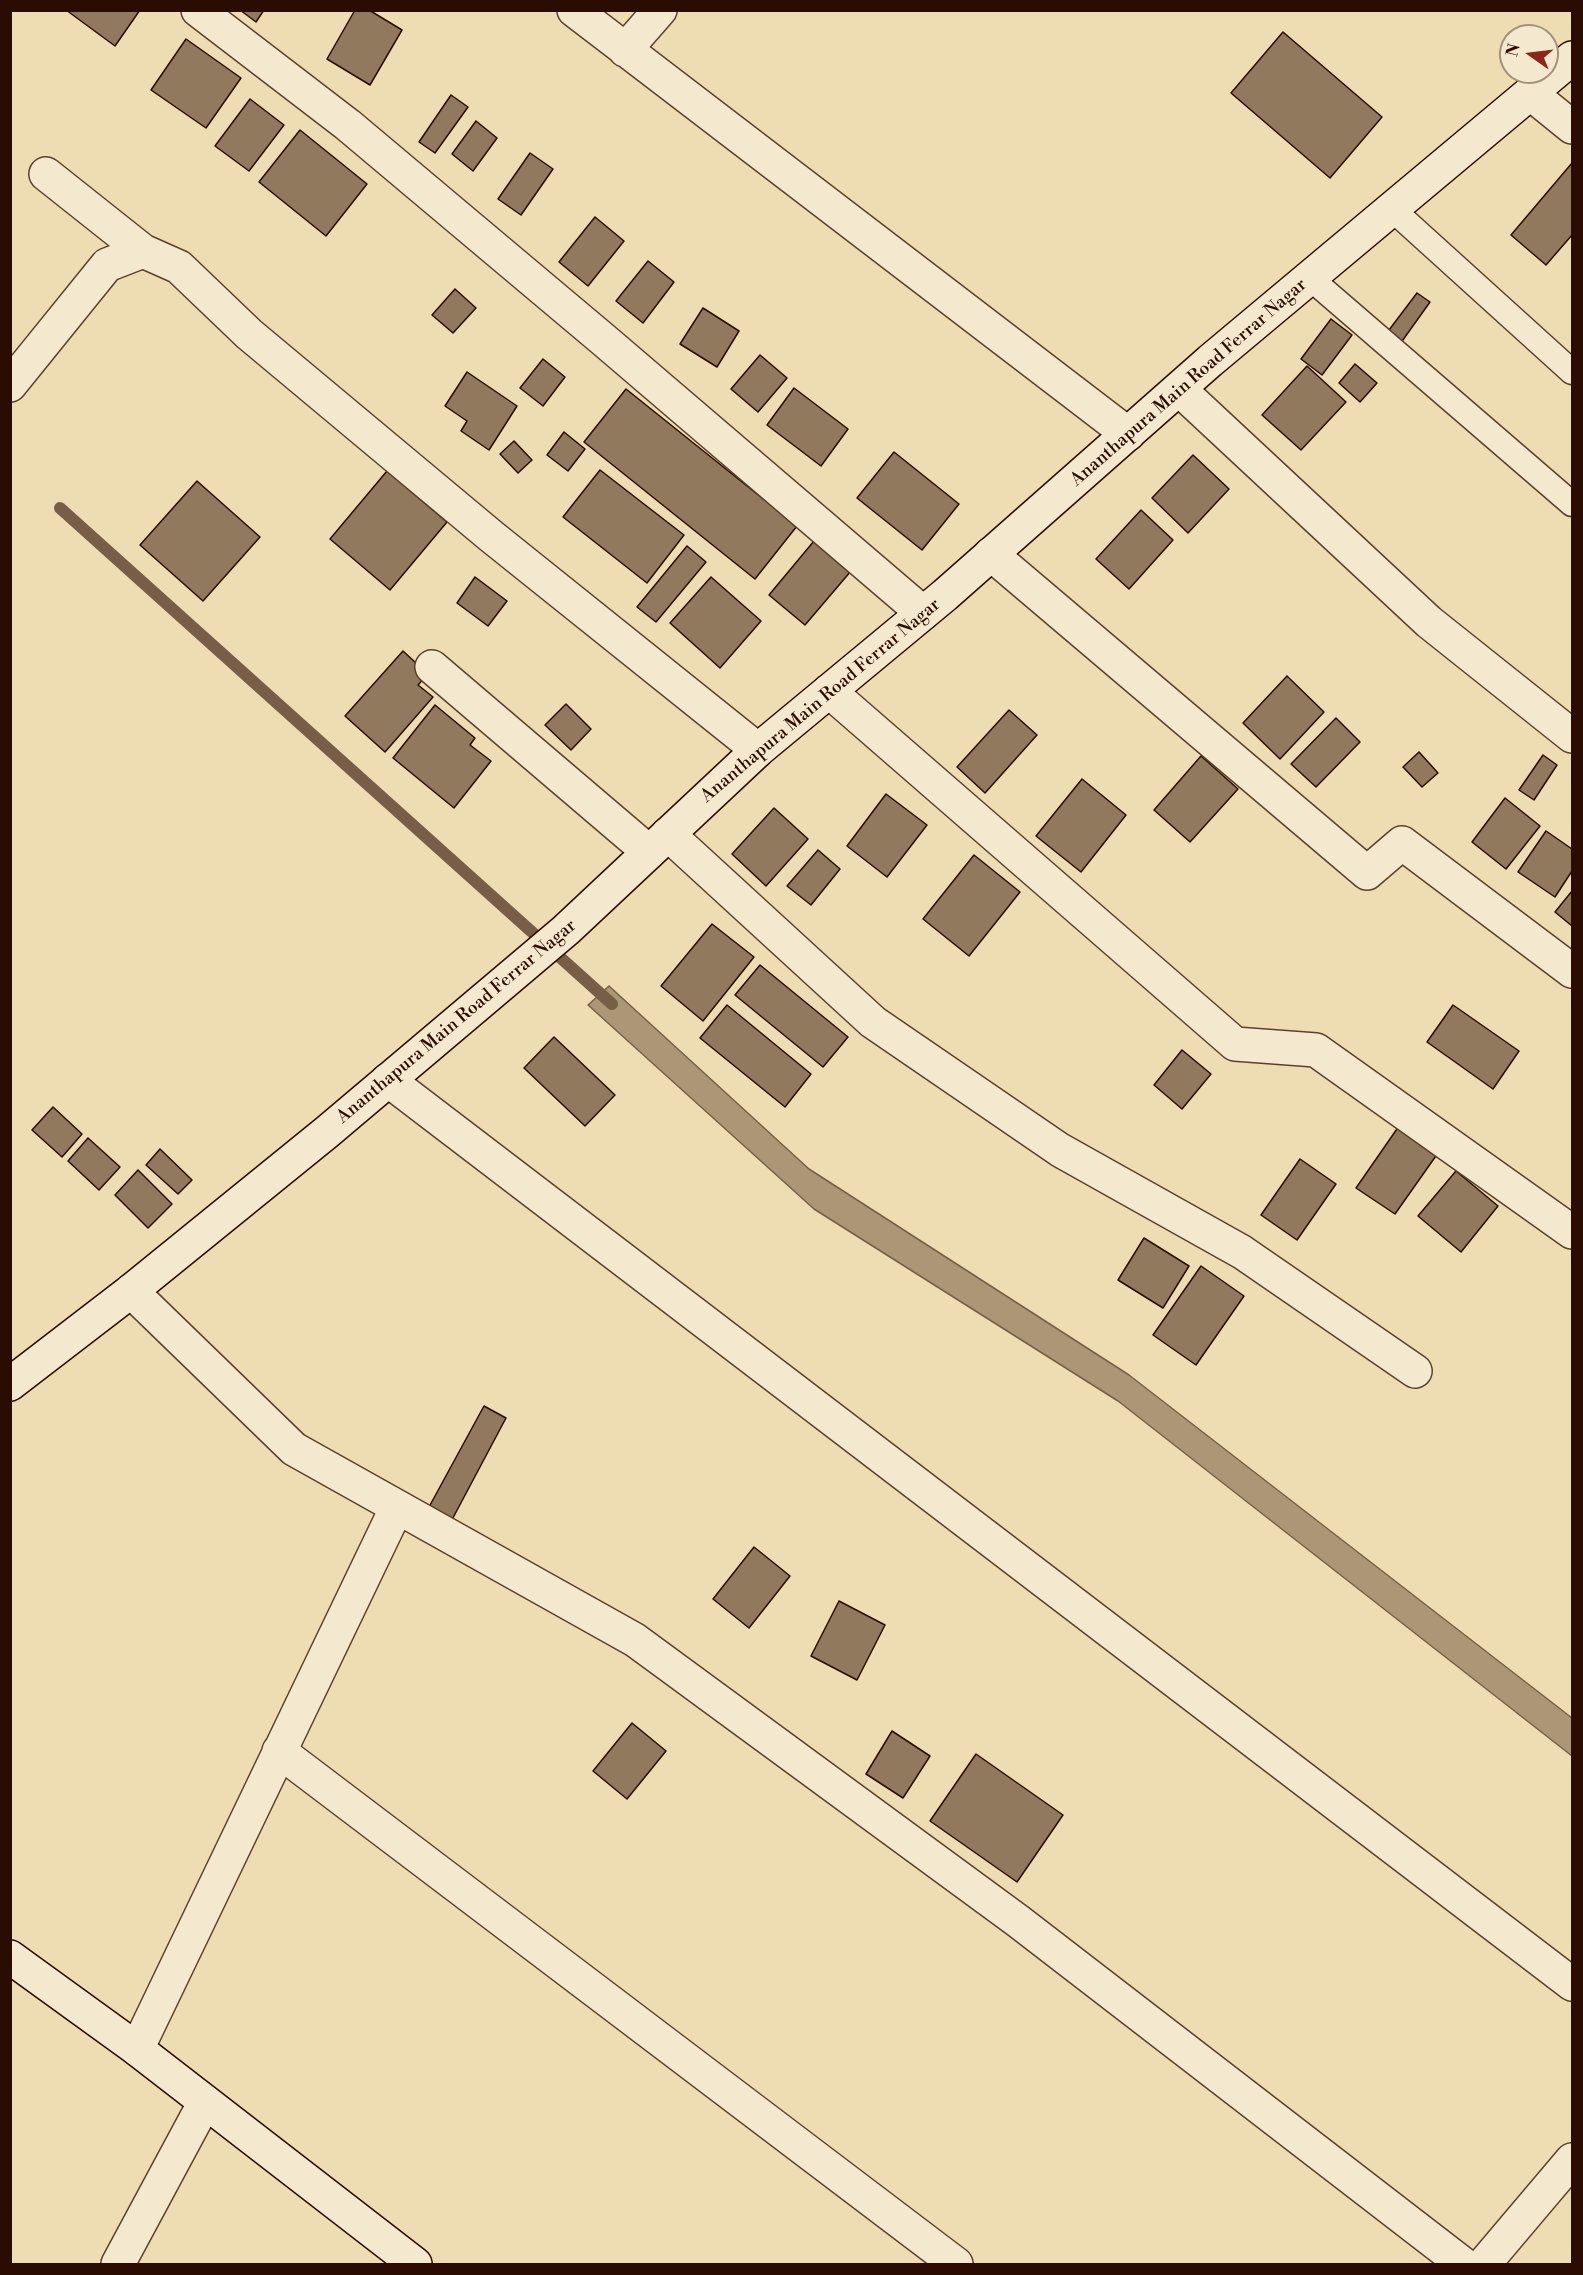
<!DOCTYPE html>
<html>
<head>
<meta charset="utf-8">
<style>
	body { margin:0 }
	#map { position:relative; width:1583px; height:2275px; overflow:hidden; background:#eeddb3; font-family:"Libre Bodoni",serif }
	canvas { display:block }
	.frame { position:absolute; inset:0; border:12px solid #2a0d00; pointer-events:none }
	.north { position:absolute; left:1499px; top:24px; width:60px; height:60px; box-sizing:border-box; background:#f4e9ce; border:2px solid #a3917c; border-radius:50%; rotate:284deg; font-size:16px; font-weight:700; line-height:24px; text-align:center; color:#2a0d00 }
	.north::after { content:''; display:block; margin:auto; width:21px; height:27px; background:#8f2418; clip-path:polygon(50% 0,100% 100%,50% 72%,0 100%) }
</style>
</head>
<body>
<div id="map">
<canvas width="1583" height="2275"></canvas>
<div class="frame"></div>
<div class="north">N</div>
</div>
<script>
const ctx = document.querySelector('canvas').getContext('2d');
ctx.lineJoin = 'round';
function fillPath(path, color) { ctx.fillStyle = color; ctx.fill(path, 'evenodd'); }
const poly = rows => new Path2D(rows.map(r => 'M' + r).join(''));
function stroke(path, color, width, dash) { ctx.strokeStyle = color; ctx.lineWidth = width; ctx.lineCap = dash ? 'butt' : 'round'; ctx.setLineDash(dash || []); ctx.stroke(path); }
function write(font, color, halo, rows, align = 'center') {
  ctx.font = font + ' "Libre Bodoni",serif'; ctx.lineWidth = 4.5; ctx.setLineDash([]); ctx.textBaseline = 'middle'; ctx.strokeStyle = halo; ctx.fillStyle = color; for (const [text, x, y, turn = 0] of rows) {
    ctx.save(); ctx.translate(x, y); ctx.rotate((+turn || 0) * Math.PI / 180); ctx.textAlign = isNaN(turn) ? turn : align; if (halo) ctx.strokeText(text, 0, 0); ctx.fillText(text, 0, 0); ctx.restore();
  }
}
const water = poly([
	[609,986,809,1169,1129,1375,1572,1718,1572,1756,1118,1401,814,1209,588,1005,609,986]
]);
fillPath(water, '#ab9676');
stroke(water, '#775f47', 1.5);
stroke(poly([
	[60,508,612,1004]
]), '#775f47', 12);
const building = poly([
	[66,10,140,10,115,46,66,10],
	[240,10,264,10,256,22,240,10],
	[355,10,369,10,402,30,370,85,327,59,355,10],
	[1283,32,1382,117,1330,178,1231,93,1283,32],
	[186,39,241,78,206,128,151,90,186,39],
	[451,95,468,107,435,153,419,142,451,95],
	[250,99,284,125,249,171,215,146,250,99],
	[476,121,497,138,473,171,452,154,476,121],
	[300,130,367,184,326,236,259,182,300,130],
	[530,153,553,169,521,215,498,199,530,153],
	[1572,163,1572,235,1546,265,1511,235,1572,163],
	[595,217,624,241,588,286,559,262,595,217],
	[648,261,674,282,643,323,616,301,648,261],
	[455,289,476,308,453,333,432,315,455,289],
	[1417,293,1430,302,1400,344,1386,334,1417,293],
	[703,308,739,331,717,367,680,344,703,308],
	[1331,319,1352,335,1322,375,1301,359,1331,319],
	[760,355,787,378,758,412,731,389,760,355],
	[543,359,565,377,543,406,520,388,543,359],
	[1355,364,1377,383,1360,402,1339,383,1355,364],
	[1307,366,1346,402,1301,450,1262,415,1307,366],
	[467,372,517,406,489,450,461,431,467,421,445,406,467,372],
	[794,388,848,429,821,466,767,425,794,388],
	[626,389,797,526,755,579,584,442,626,389],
	[564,432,585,449,568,471,547,455,564,432],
	[514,441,532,460,518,473,500,454,514,441],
	[894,452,959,504,922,550,857,498,894,452],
	[1193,455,1229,489,1188,533,1152,498,1193,455],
	[600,470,684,535,647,583,563,517,600,470],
	[387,471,447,522,390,590,330,539,387,471],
	[197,481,260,537,203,601,140,545,197,481],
	[1141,510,1173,540,1129,589,1096,559,1141,510],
	[814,541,851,571,805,625,769,595,814,541],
	[687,546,706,562,656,622,637,607,687,546],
	[475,577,507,601,488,626,457,603,475,577],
	[711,577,761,621,720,668,670,623,711,577],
	[403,651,428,674,418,685,433,697,385,752,345,716,403,651],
	[1287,676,1324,712,1280,759,1243,723,1287,676],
	[566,704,591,729,571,750,545,725,566,704],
	[435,705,475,738,470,745,491,761,454,808,393,758,435,705],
	[1009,710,1037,735,985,793,957,767,1009,710],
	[1336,718,1360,742,1316,787,1291,764,1336,718],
	[1419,752,1438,773,1422,787,1403,767,1419,752],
	[1543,755,1557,765,1534,800,1519,790,1543,755],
	[1201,756,1238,789,1190,842,1154,810,1201,756],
	[1082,779,1126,815,1081,872,1036,836,1082,779],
	[886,794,927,825,887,877,847,846,886,794],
	[1505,798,1540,826,1506,869,1472,842,1505,798],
	[774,808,808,839,766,886,732,854,774,808],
	[1546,831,1572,849,1572,871,1555,897,1518,872,1546,831],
	[818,850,840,869,811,905,787,886,818,850],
	[974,855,1020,892,969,956,923,919,974,855],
	[1572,891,1572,926,1555,912,1572,891],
	[712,924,754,957,703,1021,661,986,712,924],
	[760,965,848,1037,823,1067,735,995,760,965],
	[727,1005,811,1074,785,1107,700,1038,727,1005],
	[1453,1005,1519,1051,1493,1089,1427,1042,1453,1005],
	[554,1037,615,1095,585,1126,524,1068,554,1037],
	[1182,1050,1211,1074,1182,1109,1154,1085,1182,1050],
	[53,1107,82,1134,62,1157,32,1130,53,1107],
	[1399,1126,1438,1153,1395,1214,1356,1188,1399,1126],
	[88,1138,120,1167,99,1190,68,1161,88,1138],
	[160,1149,192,1180,178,1194,146,1165,160,1149],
	[1300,1159,1336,1184,1297,1240,1261,1215,1300,1159],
	[138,1170,172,1204,148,1228,115,1195,138,1170],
	[1456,1171,1498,1206,1461,1252,1418,1216,1456,1171],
	[1144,1238,1189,1266,1163,1308,1118,1280,1144,1238],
	[1201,1266,1244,1296,1196,1365,1153,1335,1201,1266],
	[484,1406,506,1418,446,1531,423,1518,484,1406],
	[754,1547,790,1576,749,1628,713,1599,754,1547],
	[839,1601,885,1625,857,1680,811,1656,839,1601],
	[632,1723,666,1751,627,1799,593,1771,632,1723],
	[892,1731,930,1756,903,1798,866,1774,892,1731],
	[976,1754,1063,1815,1017,1882,930,1821,976,1754]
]);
fillPath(building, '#90795d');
stroke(building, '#2a0d00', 1.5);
const lane = poly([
	[1392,209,1572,372],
	[1310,278,1572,504]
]);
const street = poly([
	[198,10,348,125,605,341,923,613],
	[574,10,1128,434],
	[625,50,660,10],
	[1530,93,1572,127],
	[46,174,143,251],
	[10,385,107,265,143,251,179,267,249,334,491,536,758,750],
	[1179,389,1429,622,1572,736],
	[991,554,1367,873,1402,843,1572,971],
	[432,667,649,852],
	[829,691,1235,1044,1316,1050,1572,1232],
	[668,834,873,1022,1060,1150,1242,1252,1415,1371],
	[388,1080,1572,1984],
	[131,1291,294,1449,635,1640,1018,1921,1463,2264],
	[279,1751,956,2264],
	[137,2049,397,1507],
	[118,2264,205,2102],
	[1484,2264,1572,2160]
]);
const secondary = poly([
	[10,1384,131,1291,327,1132,566,930,758,750,945,595,1210,361,1572,58],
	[10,1957,137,2049,415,2264]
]);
stroke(lane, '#5b412d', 27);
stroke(street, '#5b412d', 36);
stroke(secondary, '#2a0d00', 36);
stroke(lane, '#f4e9ce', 24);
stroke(street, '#f4e9ce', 33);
stroke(secondary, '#f4e9ce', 33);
write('18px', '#2a0d00', '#f4e9ce', [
	["Ananthapura Main Road Ferrar Nagar",1189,383,-41],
	["Ananthapura Main Road Ferrar Nagar",821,701,-40],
	["Ananthapura Main Road Ferrar Nagar",457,1022,-40]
]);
</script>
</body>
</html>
